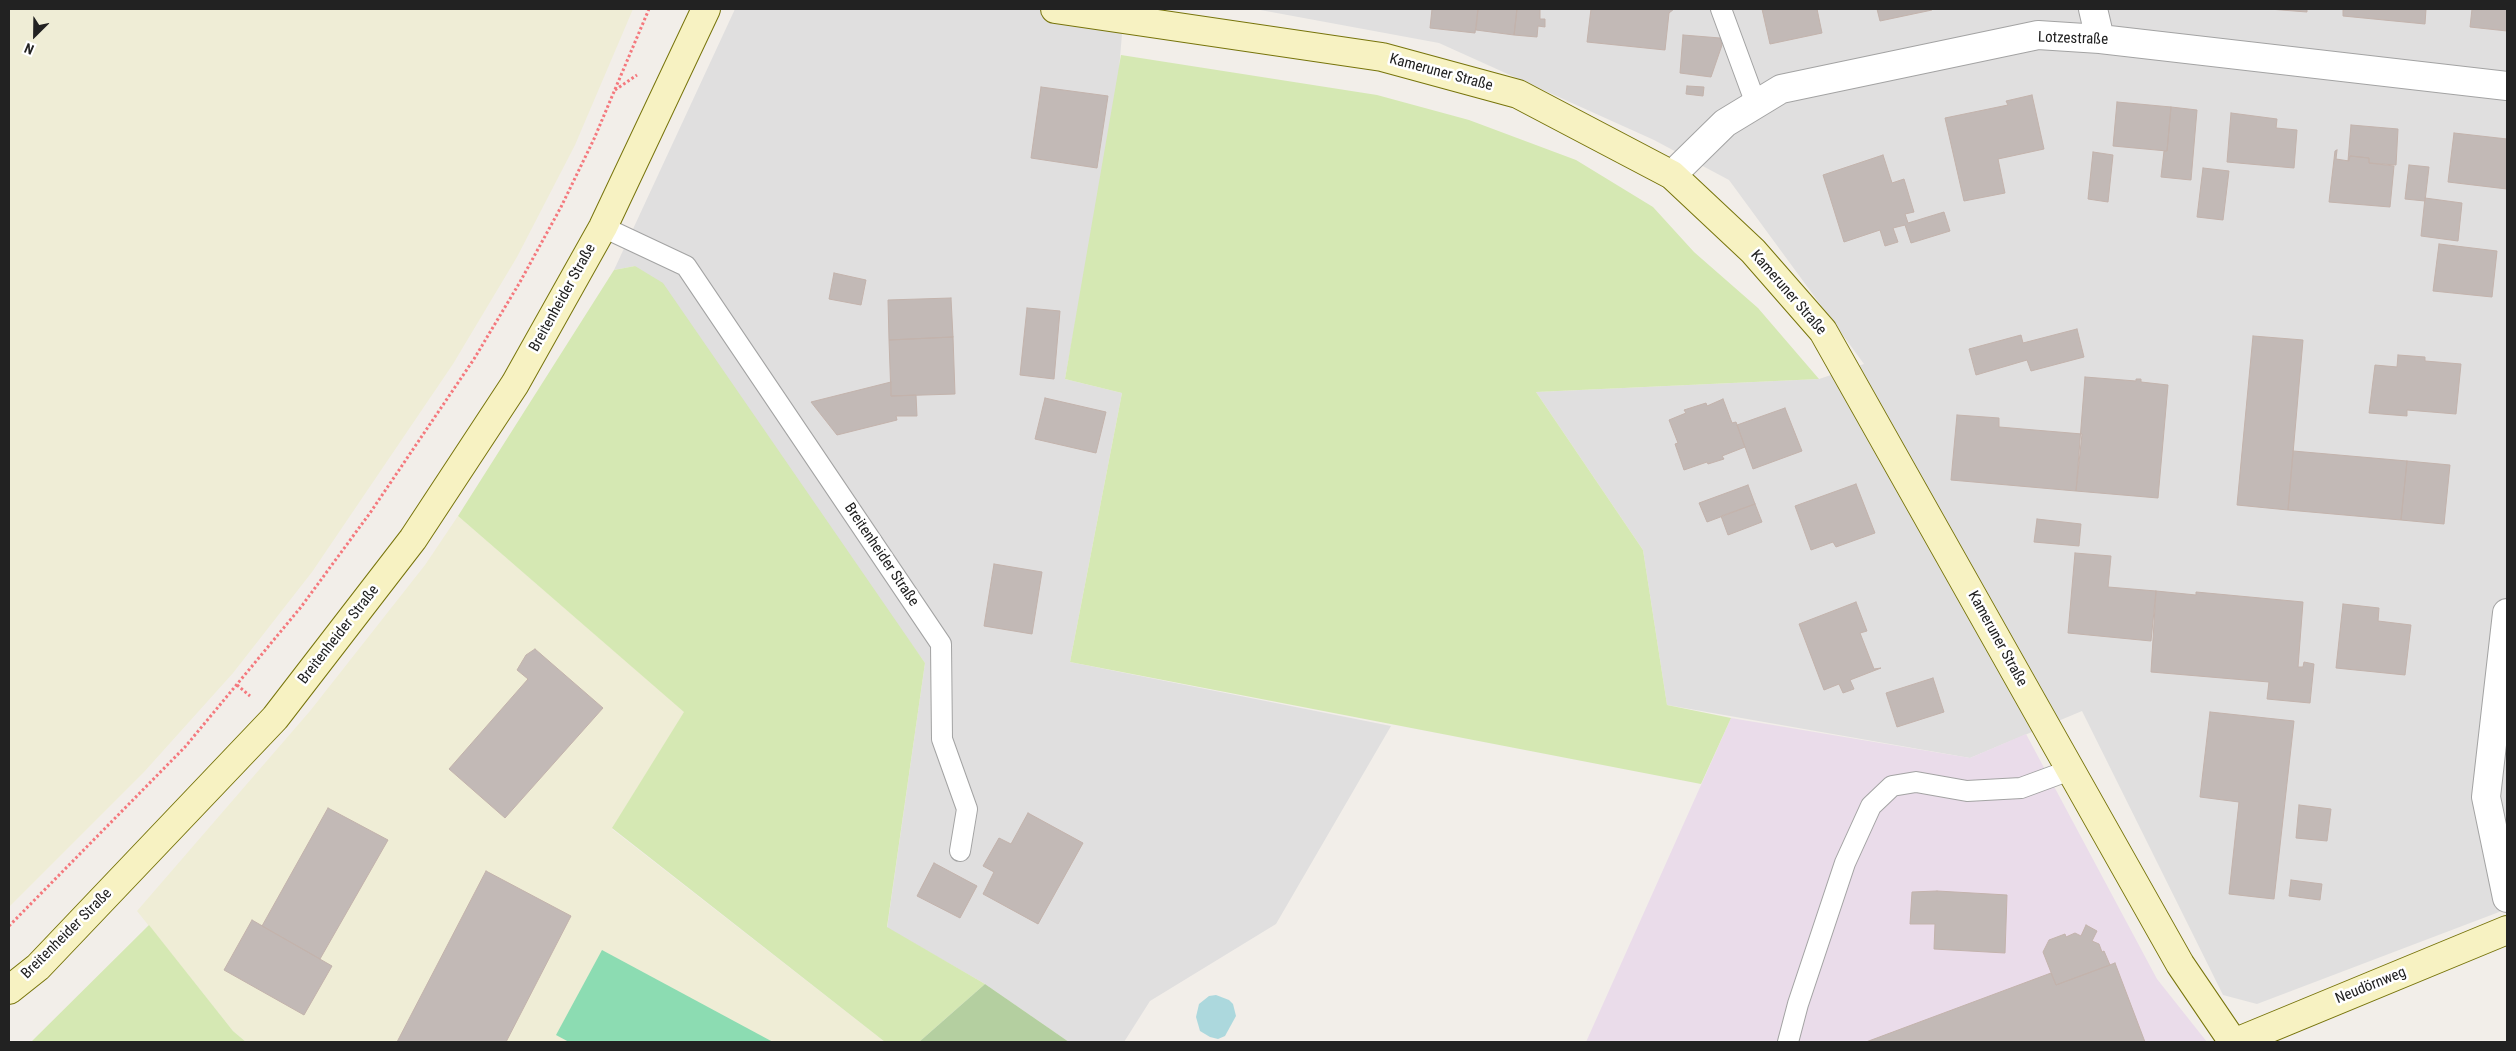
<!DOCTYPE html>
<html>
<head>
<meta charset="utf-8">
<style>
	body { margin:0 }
	#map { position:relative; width:2516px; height:1051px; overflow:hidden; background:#f2eee9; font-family:"Roboto Condensed",sans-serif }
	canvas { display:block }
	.frame { position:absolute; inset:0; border:10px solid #222; pointer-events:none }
	.north { position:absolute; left:10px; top:10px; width:50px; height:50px; -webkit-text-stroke:4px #fff; paint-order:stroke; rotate:203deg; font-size:14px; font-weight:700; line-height:20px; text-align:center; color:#222 }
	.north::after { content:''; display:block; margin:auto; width:18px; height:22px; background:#222; clip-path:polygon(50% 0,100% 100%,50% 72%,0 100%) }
</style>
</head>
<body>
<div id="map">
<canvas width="2516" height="1051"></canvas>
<div class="frame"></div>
<div class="north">N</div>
</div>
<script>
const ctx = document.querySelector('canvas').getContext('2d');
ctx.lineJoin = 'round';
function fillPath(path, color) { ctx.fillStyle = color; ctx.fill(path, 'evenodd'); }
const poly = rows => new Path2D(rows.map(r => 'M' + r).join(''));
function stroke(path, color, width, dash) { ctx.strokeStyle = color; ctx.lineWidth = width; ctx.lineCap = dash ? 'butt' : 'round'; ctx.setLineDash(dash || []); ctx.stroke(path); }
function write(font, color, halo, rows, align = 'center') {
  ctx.font = font + ' "Roboto Condensed",sans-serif'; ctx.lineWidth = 5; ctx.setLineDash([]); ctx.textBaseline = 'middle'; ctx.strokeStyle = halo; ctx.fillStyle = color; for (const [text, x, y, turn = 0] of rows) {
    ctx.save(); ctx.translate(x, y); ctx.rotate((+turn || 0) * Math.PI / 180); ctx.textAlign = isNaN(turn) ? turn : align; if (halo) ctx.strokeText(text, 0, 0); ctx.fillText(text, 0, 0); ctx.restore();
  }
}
fillPath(poly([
	[735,9,1124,9,1117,95,1065,379,1122,393,1070,662,1391,726,1276,924,1150,1001,1124,1042,1069,1042,985,984,887,928,925,663,635,266,614,270],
	[1255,9,2507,9,2507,909,2257,1004,2223,995,2082,711,1970,758,1667,705,1643,550,1536,392,1819,379,1864,364,1729,180,1654,140,1439,43]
]), '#e0dfdf');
fillPath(poly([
	[1731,718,1970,758,2026,734,2157,979,2207,1042,1586,1042]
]), '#eadcea');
fillPath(poly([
	[9,9,633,9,575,145,517,257,453,364,312,572,233,673,144,772,9,907],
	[458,516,685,712,612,829,885,1042,246,1042,233,1031,137,911,310,711,425,565]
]), '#efedd6');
fillPath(poly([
	[1121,55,1377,95,1469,120,1576,160,1653,207,1694,252,1758,308,1819,379,1536,392,1643,550,1667,705,1731,718,1701,784,1070,662,1122,393,1065,379],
	[635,266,663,283,925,663,887,927,985,984,919,1042,885,1042,612,828,684,712,458,516,614,270],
	[149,925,233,1031,246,1042,31,1042]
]), '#d5e8b3');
fillPath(poly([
	[985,984,1069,1042,919,1042]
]), '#b4cfa0');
fillPath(poly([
	[602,950,773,1042,569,1042,556,1035]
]), '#8cdcb2');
fillPath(poly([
	[1216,995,1229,1000,1233,1004,1236,1016,1225,1036,1218,1039,1210,1037,1200,1031,1196,1017,1199,1004,1209,996]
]), '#acd8dd');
const building = poly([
	[1432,9,1478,9,1475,33,1430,28,1432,9],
	[1478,9,1517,9,1514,35,1476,30,1478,9],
	[1517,9,1540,9,1540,19,1545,19,1545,27,1538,26,1537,37,1514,35,1517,9],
	[1591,9,1674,9,1669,13,1665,50,1587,42,1591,9],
	[1762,9,1817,9,1822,33,1770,44,1762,9],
	[1877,9,1932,9,1932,10,1880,21,1877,9],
	[2269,9,2307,9,2307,12,2269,9],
	[2343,9,2426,9,2425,24,2343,16,2343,9],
	[2472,9,2507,9,2507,31,2470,27,2472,9],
	[1683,35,1720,38,1722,45,1711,77,1680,73,1683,35],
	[1687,86,1704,87,1703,96,1686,94,1687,86],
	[1041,87,1108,96,1097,168,1031,158,1041,87],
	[2032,95,2044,149,1998,159,2005,193,1964,201,1945,118,2008,105,2006,101,2032,95],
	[2117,102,2171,107,2167,151,2113,146,2117,102],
	[2171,107,2197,110,2191,180,2161,177,2164,151,2167,151,2171,107],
	[2231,113,2277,119,2276,128,2297,130,2294,168,2227,162,2231,113],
	[2351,125,2398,129,2396,165,2369,163,2369,158,2350,156,2348,161,2351,125],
	[2454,133,2507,139,2507,189,2448,182,2454,133],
	[2337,150,2336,159,2349,161,2350,156,2369,158,2369,163,2394,166,2390,207,2329,202,2335,151,2337,150],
	[2093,152,2113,155,2108,202,2088,199,2093,152],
	[1883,155,1892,183,1904,179,1914,212,1905,214,1908,223,1944,212,1950,231,1911,243,1905,225,1893,228,1898,242,1885,246,1880,230,1844,242,1823,175,1883,155],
	[2409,165,2429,167,2425,201,2405,199,2409,165],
	[2203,168,2229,171,2223,220,2197,217,2203,168],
	[2425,198,2462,203,2458,241,2421,236,2425,198],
	[2439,244,2497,251,2492,297,2433,291,2439,244],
	[834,273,866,280,861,305,829,299,834,273],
	[951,298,953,337,889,340,888,300,951,298],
	[1027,308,1060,311,1054,379,1020,375,1027,308],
	[2077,329,2084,357,2031,371,2027,360,1976,375,1969,349,2021,335,2023,343,2077,329],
	[2253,336,2303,340,2288,510,2237,505,2253,336],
	[953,337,955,394,891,396,889,340,953,337],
	[2398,355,2425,357,2425,361,2461,364,2456,414,2407,410,2407,416,2369,413,2375,365,2397,367,2398,355],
	[2085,377,2136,381,2136,379,2141,379,2141,382,2168,385,2158,498,2076,491,2085,377],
	[891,382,891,396,916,395,917,416,896,416,897,420,837,435,811,402,891,382],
	[1045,398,1106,412,1096,453,1035,439,1045,398],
	[1723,399,1732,423,1736,422,1745,447,1722,456,1724,459,1708,464,1707,462,1684,470,1675,444,1678,443,1669,420,1686,413,1684,410,1706,403,1707,406,1723,399],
	[1785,408,1802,451,1753,469,1737,425,1785,408],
	[1957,415,1999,418,1999,427,2082,434,2076,491,1951,480,1957,415],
	[2293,451,2407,461,2401,520,2288,510,2293,451],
	[2407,461,2450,465,2444,524,2401,520,2407,461],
	[1856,484,1875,533,1836,547,1833,542,1811,550,1795,506,1856,484],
	[1748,485,1755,504,1707,522,1699,503,1748,485],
	[1755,504,1762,522,1728,535,1721,516,1755,504],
	[2037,519,2081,524,2079,546,2034,542,2037,519],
	[2075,553,2111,556,2108,587,2156,591,2151,641,2068,633,2075,553],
	[994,564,1042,572,1032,634,984,626,994,564],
	[2156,591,2196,595,2196,592,2303,602,2298,667,2303,667,2304,662,2314,664,2310,703,2267,699,2269,682,2151,672,2156,591],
	[1856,602,1867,631,1860,633,1874,669,1881,668,1850,680,1854,689,1843,693,1839,684,1824,690,1799,624,1856,602],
	[2343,604,2379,608,2378,621,2411,625,2405,675,2336,668,2343,604],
	[535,649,603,708,505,818,449,769,528,679,517,670,526,655,535,649],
	[1933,678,1944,712,1897,727,1886,693,1933,678],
	[2210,712,2294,721,2274,899,2229,894,2239,802,2200,797,2210,712],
	[2299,805,2331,809,2327,841,2296,838,2299,805],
	[328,808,388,840,320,959,262,926,328,808],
	[1028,813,1083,843,1038,924,983,894,994,872,983,866,999,838,1011,844,1028,813],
	[934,863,977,886,960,918,917,896,934,863],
	[486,871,571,916,506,1042,397,1042,486,871],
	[2291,880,2322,884,2320,900,2289,896,2291,880],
	[1937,891,2007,895,2005,953,1934,949,1935,924,1910,924,1912,892,1937,891],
	[252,920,332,966,304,1015,224,970,252,920],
	[2086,925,2097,931,2092,941,2099,944,2102,952,2104,951,2110,965,2056,985,2043,952,2049,940,2065,934,2066,937,2075,933,2081,936,2086,925],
	[2115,963,2145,1042,1866,1042,2051,973,2056,985,2115,963]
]);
fillPath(building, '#c2b9b6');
stroke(building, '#c3b3ac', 1);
const lane = poly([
	[1721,9,1756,104],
	[603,227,686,266,941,644,942,739,967,809,960,851],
	[1788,1042,1798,1004,1845,863,1871,806,1892,786,1916,782,1967,791,2021,788,2070,770]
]);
const street = poly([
	[2093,9,2100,39],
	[1672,175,1725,123,1781,89,2038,35,2100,39,2507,86],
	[2507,613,2486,797,2507,898]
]);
const secondary = poly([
	[1055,9,1382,57,1518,94,1672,175,1753,251,1823,331,2180,964,2233,1042],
	[9,990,38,967,275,718,413,539,515,384,603,227,706,9],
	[2236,1042,2507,930]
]);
stroke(lane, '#a3a3a3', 22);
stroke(street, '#a3a3a3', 30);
stroke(secondary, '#77740b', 30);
stroke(poly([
	[615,90,637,75],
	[237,685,250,696],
	[9,926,185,747,301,607,370,513,474,359,520,282,561,207,594,139,649,9]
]), '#f4787d', 3, [2.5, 2.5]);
stroke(lane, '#fff', 20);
stroke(street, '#fff', 28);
stroke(secondary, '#f7f2c2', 28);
write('15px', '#222', '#fff', [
	["Lotzestraße",2073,39,2],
	["Kameruner Straße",1441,73,15],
	["Kameruner Straße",1788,293,49],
	["Breitenheider Straße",563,298,-61],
	["Breitenheider Straße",881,555,56],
	["Breitenheider Straße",339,635,-52],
	["Kameruner Straße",1997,639,61],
	["Breitenheider Straße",67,934,-45],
	["Neudörnweg",2371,986,-22]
]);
</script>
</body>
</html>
